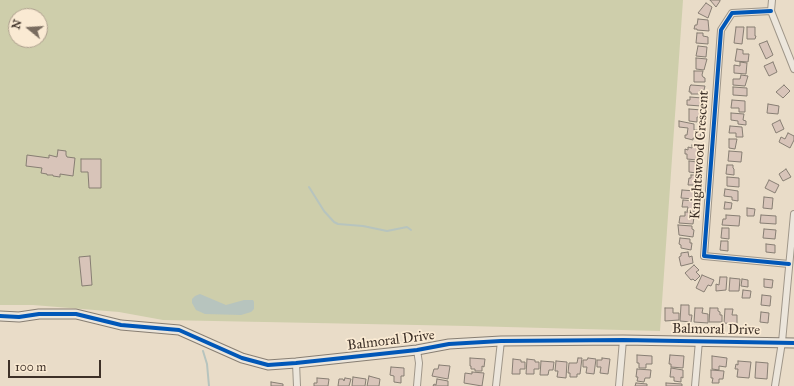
<!DOCTYPE html>
<html>
<head>
<meta charset="utf-8">
<style>
	body { margin:0 }
	#map { position:relative; width:794px; height:386px; overflow:hidden; background:#e9dcc8; font-family:"IM FELL Great Primer",serif }
	canvas { display:block }
	.north { position:absolute; left:8px; top:8px; width:40px; height:40px; box-sizing:border-box; background:#faead3; border:1px solid #aea08e; border-radius:50%; rotate:288deg; font-size:11px; font-weight:700; line-height:16px; text-align:center; color:#3d3027 }
	.north::after { content:''; display:block; margin:auto; width:14px; height:18px; background:#796c5f; clip-path:polygon(50% 0,100% 100%,50% 72%,0 100%) }
	.scale { position:absolute; left:8px; top:360px; width:93px; height:18px; box-sizing:border-box; border:2px solid #3d3027; border-top:0; padding-left:5px; font-size:12px; line-height:14px; white-space:nowrap; color:#3d3027; -webkit-text-stroke:3px #faead3; paint-order:stroke }
</style>
</head>
<body>
<div id="map">
<canvas width="794" height="386"></canvas>
<div class="north">N</div>
<div class="scale">100 m</div>
</div>
<script>
const ctx = document.querySelector('canvas').getContext('2d');
ctx.lineJoin = 'round';
function fillPath(path, color) { ctx.fillStyle = color; ctx.fill(path, 'evenodd'); }
const poly = rows => new Path2D(rows.map(r => 'M' + r).join(''));
function stroke(path, color, width, dash) { ctx.strokeStyle = color; ctx.lineWidth = width; ctx.lineCap = dash ? 'butt' : 'round'; ctx.setLineDash(dash || []); ctx.stroke(path); }
function write(font, color, halo, rows, align = 'center') {
  ctx.font = font + ' "IM FELL Great Primer",serif'; ctx.lineWidth = 3.5; ctx.setLineDash([]); ctx.textBaseline = 'middle'; ctx.strokeStyle = halo; ctx.fillStyle = color; for (const [text, x, y, turn = 0] of rows) {
    ctx.save(); ctx.translate(x, y); ctx.rotate((+turn || 0) * Math.PI / 180); ctx.textAlign = isNaN(turn) ? turn : align; if (halo) ctx.strokeText(text, 0, 0); ctx.fillText(text, 0, 0); ctx.restore();
  }
}
fillPath(poly([
	[0,0,683,0,660,331,468,326,163,320,119,312,33,305,0,305],
	[16,16,40,16,40,40,16,40]
]), '#ceceab');
fillPath(poly([
	[200,294,226,305,244,300,253,300,254,302,254,309,251,312,241,315,205,314,196,310,192,303,192,299,195,296]
]), '#b7c4be');
stroke(poly([
	[309,187,324,211,334,222,338,224,363,226,387,231,407,227,411,230],
	[203,351,207,364,209,386]
]), '#b7c4be', 2);
const building = poly([
	[710,0,720,0,720,1,716,7,710,0],
	[706,3,712,7,708,18,698,13,706,3],
	[698,19,708,20,709,31,697,30,697,29,694,29,695,25,697,25,698,19],
	[736,27,744,27,742,44,734,43,736,27],
	[747,27,755,27,755,36,756,36,755,39,747,39,747,27],
	[697,33,703,33,703,36,708,37,708,44,696,43,697,33],
	[767,41,773,55,766,59,759,44,767,41],
	[698,46,707,47,706,57,696,56,698,46],
	[737,49,743,50,743,54,749,54,748,62,735,61,737,49],
	[696,58,707,59,704,70,696,69,696,58],
	[740,62,747,63,746,74,734,73,734,65,740,66,740,62],
	[773,62,777,72,769,76,764,66,773,62],
	[694,71,703,71,702,75,703,77,705,78,705,82,694,82,694,71],
	[741,75,748,76,745,86,733,85,733,79,740,79,741,75],
	[691,85,705,86,704,90,700,90,699,94,691,94,691,92,689,92,690,86,691,85],
	[784,85,790,91,783,98,776,92,784,85],
	[733,87,747,88,747,96,733,95,733,87],
	[690,97,702,98,701,106,687,105,687,100,690,100,690,97],
	[732,100,745,101,745,112,739,112,739,108,731,108,732,100],
	[768,104,779,106,778,114,767,113,768,104],
	[689,109,702,110,702,118,697,117,697,122,689,121,689,109],
	[731,113,744,114,743,120,746,121,746,125,738,124,738,121,731,120,731,113],
	[780,120,784,129,776,133,772,124,780,120],
	[679,121,694,124,694,130,701,130,700,138,693,138,693,140,685,138,685,135,687,135,688,128,679,127,679,121],
	[730,126,742,127,743,137,736,137,736,133,729,133,730,126],
	[788,133,794,136,794,140,790,148,779,142,781,137,785,139,788,133],
	[729,139,737,139,735,149,729,148,729,139],
	[692,145,699,145,697,160,687,159,687,154,685,154,685,149,688,150,688,147,692,148,692,145],
	[58,150,66,151,66,155,67,157,75,158,73,176,60,174,60,177,53,176,53,175,47,175,47,174,41,173,42,168,26,166,27,155,49,158,49,155,57,157,58,150],
	[729,151,742,152,741,162,728,161,729,151],
	[81,159,101,159,101,188,89,188,88,172,81,172,81,159],
	[689,161,699,162,697,173,689,172,689,161],
	[727,165,733,165,733,168,734,169,734,175,726,174,727,165],
	[786,169,791,177,783,181,779,174,786,169],
	[691,175,697,175,697,185,688,185,689,178,691,178,691,175],
	[727,177,739,178,739,187,727,186,727,177],
	[769,180,779,185,775,193,765,188,769,180],
	[725,189,738,191,738,201,732,200,732,197,724,196,725,189],
	[682,190,696,191,695,199,681,198,682,190],
	[764,197,773,198,772,209,763,208,764,197],
	[683,200,696,201,694,212,687,211,688,207,682,207,683,200],
	[725,202,732,203,731,209,724,209,725,202],
	[747,208,755,209,754,216,747,216,747,208],
	[685,212,693,212,692,217,694,217,693,224,679,223,680,216,685,216,685,212],
	[726,215,740,216,739,226,722,225,723,219,726,219,726,215],
	[761,215,776,216,776,224,760,223,761,215],
	[678,225,692,226,692,229,694,230,693,237,679,235,678,225],
	[722,228,729,228,729,239,721,238,722,228],
	[764,229,776,230,775,239,763,238,764,229],
	[680,238,690,239,690,243,692,243,691,250,681,248,681,245,679,244,680,238],
	[721,241,728,241,728,251,720,250,721,241],
	[766,244,775,245,775,253,766,252,766,244],
	[688,252,689,257,692,256,693,263,681,266,679,257,681,256,681,253,688,252],
	[90,256,92,285,82,286,79,257,90,256],
	[694,265,699,270,696,272,700,276,695,281,693,279,691,280,685,273,694,265],
	[702,275,714,280,711,286,708,285,704,292,696,288,702,275],
	[720,277,727,277,726,290,716,291,716,284,719,285,720,277],
	[730,278,740,279,739,291,729,291,730,278],
	[742,279,748,280,748,287,741,286,742,279],
	[764,279,773,280,772,288,764,287,764,279],
	[743,290,751,291,750,298,742,298,743,290],
	[762,295,771,296,770,306,761,305,762,295],
	[681,305,689,305,689,315,692,315,691,322,680,321,681,305],
	[665,308,673,308,673,313,679,313,679,320,665,321,665,308],
	[695,308,703,308,702,313,708,314,708,323,694,322,695,308],
	[710,308,718,308,718,311,720,312,720,315,722,315,722,322,709,322,710,308],
	[725,309,733,309,732,315,737,315,737,324,724,323,725,309],
	[761,312,769,313,768,323,760,322,761,312],
	[637,355,652,356,652,364,646,364,646,368,639,368,639,363,637,363,637,355],
	[670,355,684,356,683,368,671,367,671,364,669,364,670,355],
	[712,356,727,358,726,367,719,366,719,370,712,369,712,356],
	[470,358,485,359,484,367,482,366,482,371,475,371,475,369,471,369,471,366,470,366,470,358],
	[578,358,582,358,580,374,577,374,577,377,570,377,570,373,568,373,569,363,577,363,578,358],
	[588,358,596,359,594,374,586,373,587,367,583,367,583,360,587,360,588,358],
	[602,358,610,359,608,374,600,373,601,367,597,367,597,360,602,360,602,358],
	[513,359,521,360,521,362,525,362,525,369,520,369,520,374,512,374,513,359],
	[527,359,535,360,535,362,539,362,539,369,534,369,534,374,526,374,527,359],
	[541,361,554,362,553,370,549,370,548,375,540,375,541,361],
	[556,361,567,362,566,378,557,377,558,371,555,371,556,361],
	[738,361,751,362,749,378,737,377,738,369,735,369,736,364,738,365,738,361],
	[756,362,768,363,767,379,755,378,756,362],
	[439,365,450,366,448,379,432,376,434,369,438,369,439,365],
	[391,367,404,368,404,376,401,376,401,383,394,382,394,376,390,375,391,367],
	[671,368,683,370,683,378,681,377,681,382,674,381,674,377,670,377,671,368],
	[637,369,651,370,650,378,645,378,644,382,637,381,638,377,636,377,637,369],
	[711,370,724,371,723,379,719,379,719,383,712,383,713,378,711,378,711,370],
	[472,372,484,373,482,386,464,383,465,373,472,374,472,372],
	[369,376,380,379,379,386,367,386,369,376],
	[353,377,366,379,365,386,352,386,353,377],
	[317,378,329,379,328,386,314,386,314,383,317,383,317,378],
	[345,378,351,379,349,386,338,386,339,379,343,379,344,381,345,378],
	[437,379,448,381,448,386,433,386,434,384,436,385,437,379],
	[271,382,283,384,283,386,271,386,271,382],
	[636,383,647,384,647,386,635,386,636,383],
	[666,383,682,384,682,386,666,386,666,383]
]);
fillPath(building, '#d8c4b9');
stroke(building, '#877e73', 1);
const street = poly([
	[772,0,771,11,794,69],
	[771,11,732,13,721,30,704,256,789,264],
	[417,350,419,363,417,386],
	[296,363,297,386],
	[496,386,501,341],
	[619,386,623,340],
	[695,386,699,341],
	[775,386,782,342,794,214]
]);
const secondary = poly([
	[0,316,19,317,39,314,76,314,121,325,179,330,242,358,268,365,296,363,417,350,449,344,501,341,623,340,794,343]
]);
stroke(street, '#9f9689', 8);
stroke(secondary, '#877e73', 11);
stroke(street, '#ece6dc', 6);
stroke(secondary, '#ece6dc', 9);
stroke(poly([
	[771,11,732,13,721,30,704,256,789,264],
	[0,316,19,317,39,314,76,314,121,325,179,330,242,358,268,365,296,363,417,350,449,344,501,341,623,340,794,343]
]), '#0057b8', 4);
write('14px', '#3d3027', '#faead3', [
	["Knightswood Crescent",700,155,-86],
	["Balmoral Drive",716,330,1],
	["Balmoral Drive",391,341,-7]
]);
</script>
</body>
</html>
